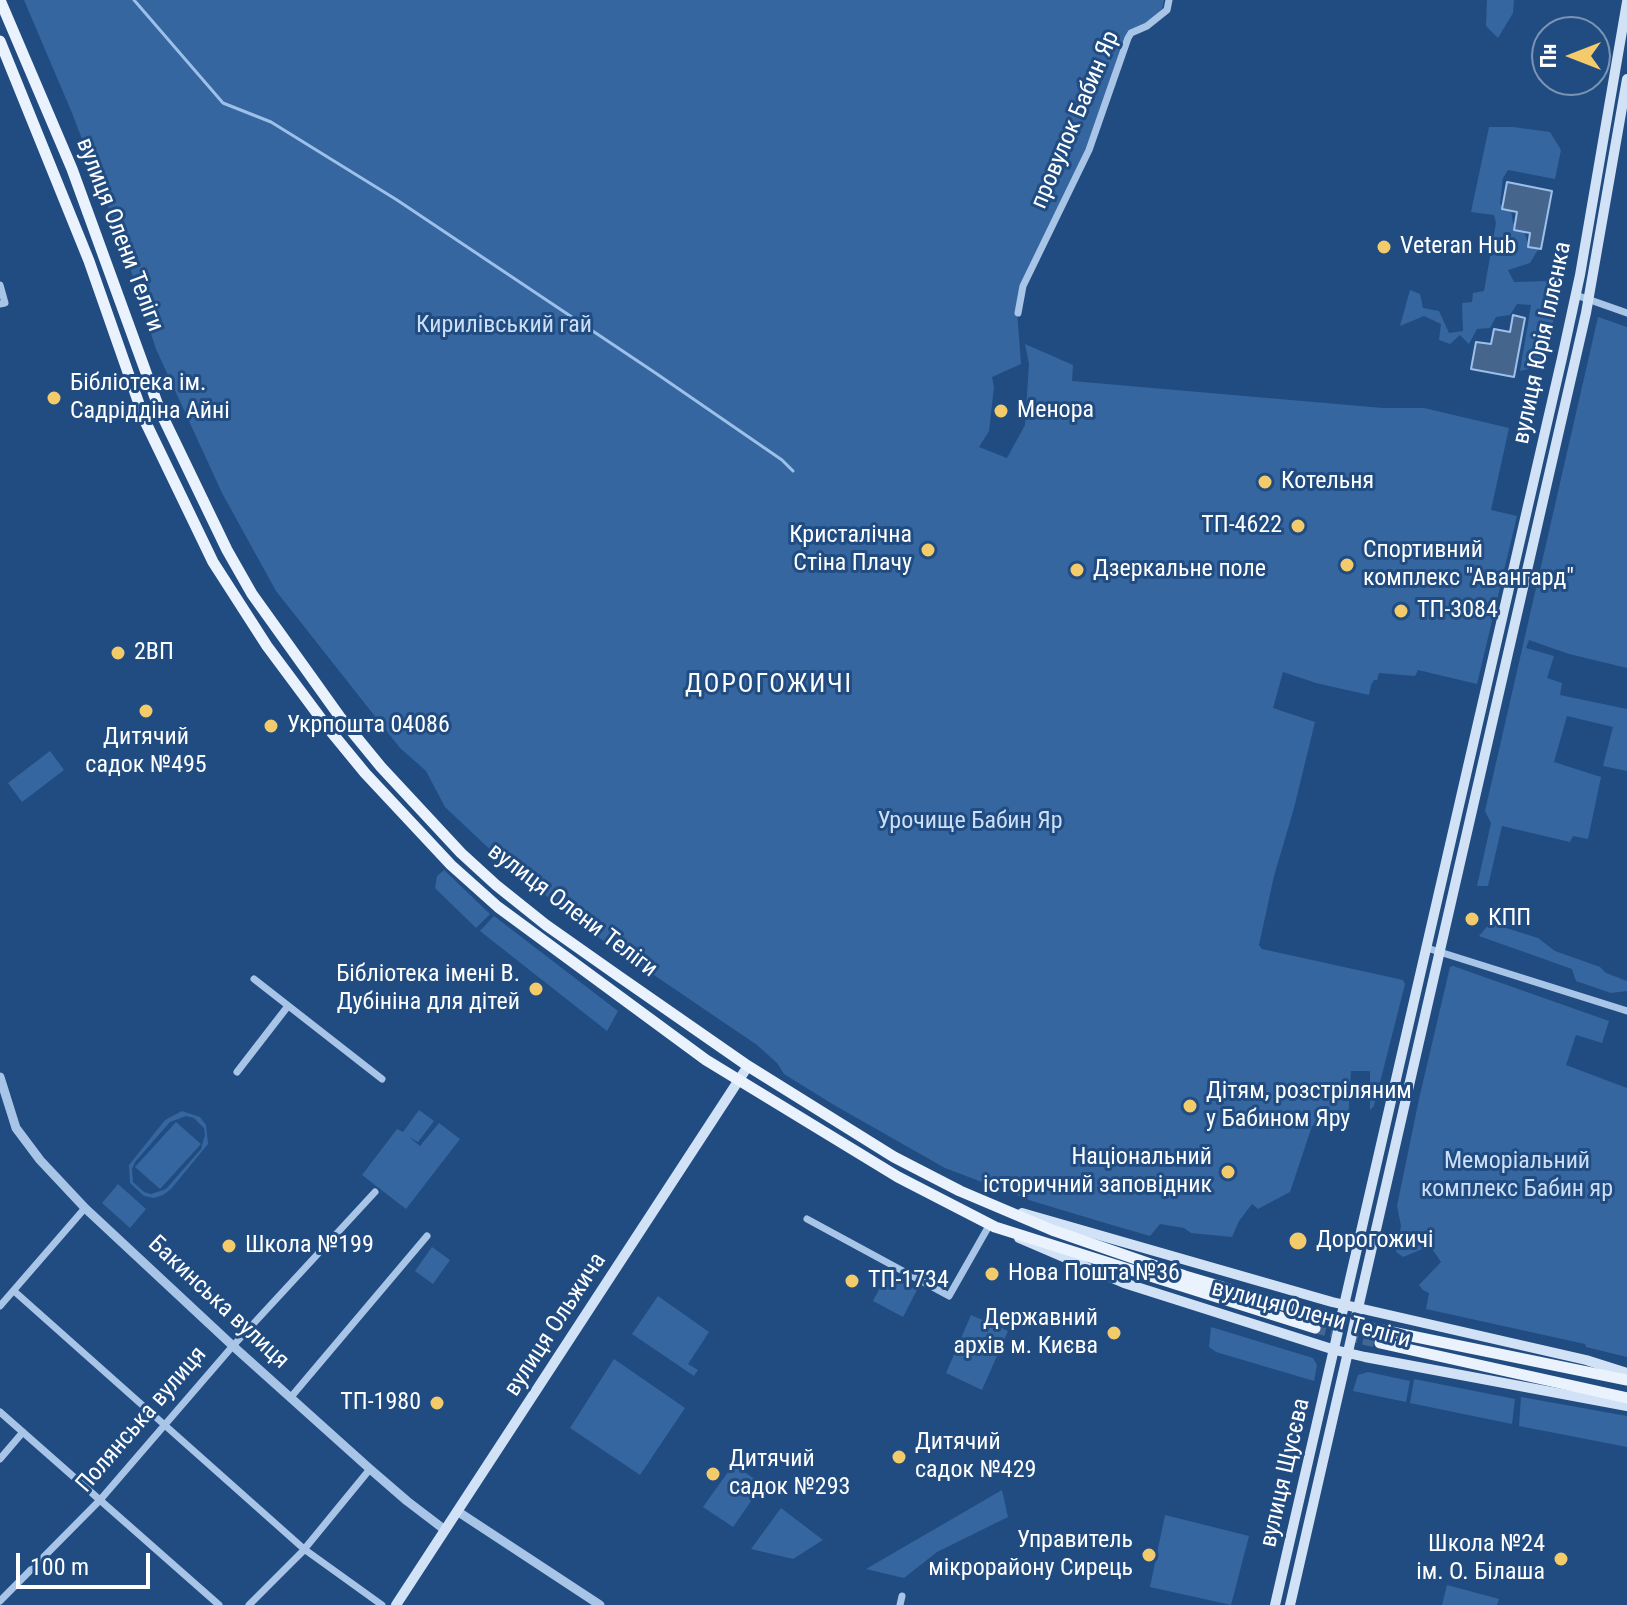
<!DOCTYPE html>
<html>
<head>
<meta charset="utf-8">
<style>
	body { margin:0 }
	#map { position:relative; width:1627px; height:1605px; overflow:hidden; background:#214c81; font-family:"Roboto Condensed",sans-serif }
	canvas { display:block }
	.north { position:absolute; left:1531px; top:16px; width:80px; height:80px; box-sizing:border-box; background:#214c81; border:2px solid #7a94b3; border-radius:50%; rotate:270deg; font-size:22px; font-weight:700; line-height:32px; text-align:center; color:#fff }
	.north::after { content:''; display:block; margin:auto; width:28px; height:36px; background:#f4cb6a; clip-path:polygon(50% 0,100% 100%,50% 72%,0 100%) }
	.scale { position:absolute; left:16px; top:1553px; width:134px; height:36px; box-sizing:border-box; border:4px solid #fff; border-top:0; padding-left:10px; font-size:24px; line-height:28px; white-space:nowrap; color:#fff; -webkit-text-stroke:6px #214c81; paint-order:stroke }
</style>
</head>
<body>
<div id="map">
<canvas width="1627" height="1605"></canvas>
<div class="north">Пн</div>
<div class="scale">100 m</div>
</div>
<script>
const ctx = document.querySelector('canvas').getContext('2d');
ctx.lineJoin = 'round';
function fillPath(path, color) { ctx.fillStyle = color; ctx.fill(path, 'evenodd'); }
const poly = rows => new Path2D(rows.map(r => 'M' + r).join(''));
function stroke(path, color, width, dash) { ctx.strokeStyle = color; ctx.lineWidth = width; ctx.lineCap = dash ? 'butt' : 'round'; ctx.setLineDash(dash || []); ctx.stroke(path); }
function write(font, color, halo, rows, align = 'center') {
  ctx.font = font + ' "Roboto Condensed",sans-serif'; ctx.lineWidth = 6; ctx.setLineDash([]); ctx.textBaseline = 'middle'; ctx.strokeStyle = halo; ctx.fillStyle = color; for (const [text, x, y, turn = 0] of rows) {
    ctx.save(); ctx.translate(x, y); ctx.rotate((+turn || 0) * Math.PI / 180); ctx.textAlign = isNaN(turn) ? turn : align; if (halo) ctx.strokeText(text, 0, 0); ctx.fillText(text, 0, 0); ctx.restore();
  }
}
fillPath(poly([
	[24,0,1164,0,1162,9,1146,24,1128,32,1087,149,1035,263,1017,311,1021,364,992,377,994,387,989,431,979,447,1007,458,1025,425,1029,364,1025,344,1073,365,1072,381,1383,408,1424,408,1509,428,1491,510,1517,516,1477,684,1418,670,1415,676,1379,673,1377,680,1374,680,1371,685,1369,695,1316,683,1283,672,1273,708,1315,722,1294,808,1274,876,1259,945,1262,949,1403,980,1405,984,1374,1106,1370,1110,1370,1071,1351,1071,1348,1122,1323,1122,1312,1126,1290,1192,1258,1209,1252,1204,1239,1221,1232,1237,1191,1233,1184,1228,1160,1224,1150,1236,1112,1225,1032,1201,945,1168,834,1105,784,1074,777,1063,757,1045,595,935,499,858,445,807,426,771,400,748,276,591,222,493,156,349,122,243,72,113],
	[1487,0,1514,0,1513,13,1498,38,1486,26],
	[1489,127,1513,127,1550,132,1561,150,1555,179,1508,170,1503,178,1500,204,1511,210,1513,223,1524,231,1528,243,1539,248,1530,263,1508,270,1514,282,1547,281,1553,293,1554,318,1541,366,1520,371,1531,305,1517,304,1510,315,1496,317,1490,328,1477,329,1469,344,1460,335,1450,344,1439,340,1441,324,1424,316,1400,326,1410,290,1420,294,1423,308,1439,311,1449,333,1463,331,1462,303,1472,302,1473,293,1484,291,1496,223,1494,215,1471,212],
	[1598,317,1627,327,1627,668,1569,654,1529,640,1526,648,1554,656,1547,678,1562,683,1560,695,1627,709,1627,771,1603,766,1613,727,1567,716,1554,762,1601,777,1588,839,1573,836,1570,842,1502,826,1488,886,1477,886,1491,823,1485,811],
	[50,751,64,770,22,802,8,783],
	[444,870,490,914,476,928,435,888,437,876],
	[494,916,618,1011,607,1031,480,931],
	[1490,923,1538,938,1555,951,1600,967,1606,973,1627,981,1627,991,1611,993,1576,981,1572,969,1479,936],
	[1453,966,1609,1021,1602,1043,1576,1035,1566,1065,1627,1088,1627,1357,1586,1347,1585,1344,1426,1309,1429,1293,1423,1290,1419,1285,1441,1262,1430,1246,1403,1257,1396,1252,1401,1226,1397,1206,1419,1099,1450,967],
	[419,1110,434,1121,418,1142,409,1137,420,1146,439,1123,460,1139,406,1209,362,1175,397,1129,403,1132],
	[182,1111,200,1117,206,1125,208,1144,171,1189,163,1195,154,1198,144,1196,130,1183,129,1165,165,1120],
	[186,1116,194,1118,204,1128,205,1135,201,1149,166,1189,151,1194,144,1192,133,1182,132,1169,135,1162,170,1122],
	[176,1122,201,1144,160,1189,135,1167],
	[118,1184,146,1209,130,1228,102,1203],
	[432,1247,450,1260,433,1284,415,1271],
	[887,1274,917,1290,903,1317,873,1301],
	[658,1296,709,1332,688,1364,698,1370,694,1376,632,1334],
	[971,1315,1008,1331,982,1390,946,1373],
	[1211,1327,1313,1358,1317,1365,1314,1381,1216,1352,1209,1347],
	[614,1359,685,1408,640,1475,570,1428],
	[1368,1372,1410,1381,1406,1402,1353,1391,1358,1375],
	[1414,1379,1515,1399,1512,1424,1410,1403],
	[1521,1397,1627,1416,1627,1447,1519,1426],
	[733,1465,763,1484,733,1527,703,1507],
	[1002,1490,1008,1517,937,1552,904,1578,866,1569],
	[781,1508,823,1540,793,1559,751,1549],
	[1165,1515,1249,1536,1231,1605,1150,1587],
	[1447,1585,1499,1599,1497,1605,1442,1605]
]), '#35669f');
const water = poly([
	[1507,182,1552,191,1541,249,1528,247,1530,233,1514,230,1517,212,1502,209,1507,182],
	[1513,315,1525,318,1514,377,1471,369,1476,342,1491,344,1494,329,1510,332,1513,315]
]);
fillPath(water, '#46658c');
stroke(water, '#9cc0e9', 2);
stroke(poly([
	[134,0,223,103,271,122,397,200,657,374,782,460,793,471]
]), '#9cc0e9', 3);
stroke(poly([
	[1317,1315,1382,1330],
	[1315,1328,1380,1343]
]), '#426794', 11, [11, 5.5]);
stroke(poly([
	[0,285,5,303,0,304],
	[1576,295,1627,313],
	[1018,313,1023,286,1089,150,1128,38,1131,33,1147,26,1167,10,1169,0],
	[1427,948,1627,1011],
	[254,979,382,1079],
	[237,1072,288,1006],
	[807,1219,949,1296,990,1224],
	[14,1291,304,1549,382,1605],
	[0,1306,85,1208],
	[291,1397,427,1236],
	[0,1412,219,1605],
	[0,1459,23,1432],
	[0,1601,100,1500,231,1348,375,1192],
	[249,1605,302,1552,370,1469],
	[900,1605,902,1596]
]), '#a8c5e8', 7);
stroke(poly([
	[0,1077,16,1128,40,1160,85,1208,233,1346,370,1469,407,1501,445,1530],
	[457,1511,600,1605]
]), '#a8c5e8', 9);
stroke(poly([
	[1022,1213,1332,1302,1586,1360,1627,1373],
	[1019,1238,1124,1283,1335,1350,1365,1357,1627,1406],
	[396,1605,748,1066],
	[1275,1605,1562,358,1580,275,1627,2],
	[1290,1605,1586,313,1627,79]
]), '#d2e2f6', 10);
stroke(poly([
	[0,0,72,169,160,411,227,550,252,594,340,717,381,767,461,853,496,885,546,925,617,975,748,1066,894,1157,960,1191,1052,1230,1185,1276,1317,1315],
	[0,41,89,261,145,421,213,562,267,646,328,728,365,773,451,865,498,907,706,1060,898,1177,995,1227,1315,1328],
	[1382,1330,1627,1380],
	[1380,1343,1627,1398]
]), '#eaf2fd', 11);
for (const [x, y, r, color] of [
	[1384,247,8,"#f4cb6a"],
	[54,398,8,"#f4cb6a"],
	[1001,411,8,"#f4cb6a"],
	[1265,482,8,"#f4cb6a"],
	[1298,526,8,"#f4cb6a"],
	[928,550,8,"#f4cb6a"],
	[1347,565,8,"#f4cb6a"],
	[1077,570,8,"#f4cb6a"],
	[1401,611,8,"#f4cb6a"],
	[118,653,8,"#f4cb6a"],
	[146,711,8,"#f4cb6a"],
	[271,726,8,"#f4cb6a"],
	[1472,919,8,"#f4cb6a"],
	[536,989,8,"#f4cb6a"],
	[1190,1106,8,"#f4cb6a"],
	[1228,1172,8,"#f4cb6a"],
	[1298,1241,10,"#f4cb6a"],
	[229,1246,8,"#f4cb6a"],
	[992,1274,8,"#f4cb6a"],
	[852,1281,8,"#f4cb6a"],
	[1114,1333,8,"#f4cb6a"],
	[437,1403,8,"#f4cb6a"],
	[899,1457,8,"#f4cb6a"],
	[713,1474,8,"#f4cb6a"],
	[1149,1555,8,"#f4cb6a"],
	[1561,1559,8,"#f4cb6a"]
]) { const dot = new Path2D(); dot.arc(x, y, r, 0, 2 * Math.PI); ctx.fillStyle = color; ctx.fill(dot); stroke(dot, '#214c81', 3); }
write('24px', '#fff', '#214c81', [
	["провулок Бабин Яр",1076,120,-67],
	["вулиця Олени Теліги",119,235,69],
	["вулиця Юрія Іллєнка",1543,343,-78],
	["вулиця Олени Теліги",572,911,37],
	["Бакинська вулиця",218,1303,43],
	["вулиця Олени Теліги",1311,1315,15],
	["вулиця Ольжича",556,1325,-57],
	["Полянська вулиця",142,1420,-49],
	["вулиця Щусєва",1286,1473,-77]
]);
write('24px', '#fff', '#214c81', [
	["Veteran Hub",1400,247],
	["Бібліотека ім.",70,384],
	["Садріддіна Айні",70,412],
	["Менора",1017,411],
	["Котельня",1281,482],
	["ТП-4622",1282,526,"right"],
	["Кристалічна",912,536,"right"],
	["Стіна Плачу",912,564,"right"],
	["Спортивний",1363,551],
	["комплекс \"Авангард\"",1363,579],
	["Дзеркальне поле",1093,570],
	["ТП-3084",1417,611],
	["2ВП",134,653],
	["Укрпошта 04086",287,726],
	["Дитячий",146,738,"center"],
	["садок №495",146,766,"center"],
	["КПП",1488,919],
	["Бібліотека імені В.",520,975,"right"],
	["Дубініна для дітей",520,1003,"right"],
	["Дітям, розстріляним",1206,1092],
	["у Бабином Яру",1206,1120],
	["Національний",1212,1158,"right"],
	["історичний заповідник",1212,1186,"right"],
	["Дорогожичі",1316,1241],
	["Школа №199",245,1246],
	["Нова Пошта №36",1008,1274],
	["ТП-1734",868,1281],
	["Державний",1098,1319,"right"],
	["архів м. Києва",1098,1347,"right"],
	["ТП-1980",421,1403,"right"],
	["Дитячий",915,1443],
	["садок №429",915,1471],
	["Дитячий",729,1460],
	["садок №293",729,1488],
	["Управитель",1133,1541,"right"],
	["мікрорайону Сирець",1133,1569,"right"],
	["Школа №24",1545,1545,"right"],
	["ім. О. Білаша",1545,1573,"right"]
], 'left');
write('24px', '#ccdff6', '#214c81', [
	["Кирилівський гай",504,326],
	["Урочище Бабин Яр",970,822],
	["Меморіальний",1517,1162],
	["комплекс Бабин яр",1517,1190]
]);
ctx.letterSpacing = '2px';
write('26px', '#fff', '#214c81', [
	["ДОРОГОЖИЧІ",769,685]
]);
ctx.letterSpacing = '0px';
</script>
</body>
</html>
